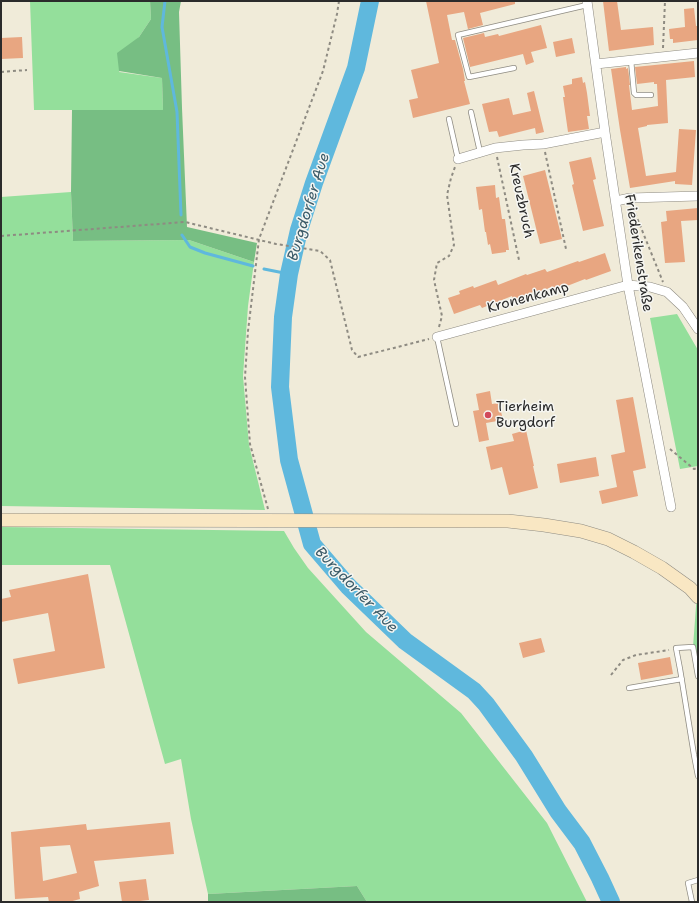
<!DOCTYPE html>
<html>
<head>
<meta charset="utf-8">
<style>
	body { margin:0 }
	#map { position:relative; width:699px; height:903px; overflow:hidden; background:#f0ebd9; font-family:"Shantell Sans",sans-serif }
	canvas { display:block }
	.frame { position:absolute; inset:0; border:2px solid #2b2b2b; pointer-events:none }
</style>
</head>
<body>
<div id="map">
<canvas width="699" height="903"></canvas>
<div class="frame"></div>
</div>
<script>
const ctx = document.querySelector('canvas').getContext('2d');
ctx.lineJoin = 'round';
function fillPath(path, color) { ctx.fillStyle = color; ctx.fill(path, 'evenodd'); }
const poly = rows => new Path2D(rows.map(r => 'M' + r).join(''));
function stroke(path, color, width, dash) { ctx.strokeStyle = color; ctx.lineWidth = width; ctx.lineCap = dash ? 'butt' : 'round'; ctx.setLineDash(dash || []); ctx.stroke(path); }
function write(font, color, halo, rows, align = 'center') {
  ctx.font = font + ' "Shantell Sans",sans-serif'; ctx.lineWidth = 3; ctx.setLineDash([]); ctx.textBaseline = 'middle'; ctx.strokeStyle = halo; ctx.fillStyle = color; for (const [text, x, y, turn = 0] of rows) {
    ctx.save(); ctx.translate(x, y); ctx.rotate((+turn || 0) * Math.PI / 180); ctx.textAlign = isNaN(turn) ? turn : align; if (halo) ctx.strokeText(text, 0, 0); ctx.fillText(text, 0, 0); ctx.restore();
  }
}
fillPath(poly([
	[30,1,150,1,151,19,139,37,119,72,162,78,163,110,34,110],
	[71,192,73,241,189,240,254,262,248,306,243,376,249,445,265,510,1,506,1,197],
	[677,314,698,350,698,466,680,469,650,318],
	[1,527,284,531,294,548,308,568,366,632,461,713,547,823,587,902,367,902,357,886,208,894,191,819,181,759,165,764,110,565,1,565],
	[698,579,698,676,693,647]
]), '#94df9b');
fillPath(poly([
	[150,1,181,1,179,12,182,108,187,227,257,243,254,262,189,240,73,241,71,192,72,110,163,110,162,78,119,71,117,53,139,37,151,19],
	[357,886,367,902,208,902,208,894]
]), '#77be83');
stroke(poly([
	[165,1,162,27,177,112,181,215],
	[182,235,190,247,205,253,253,266],
	[264,269,289,274]
]), '#5fb8dd', 3);
stroke(poly([
	[370,1,356,68,314,183,299,230,289,274,283,317,280,387,289,460,312,544,348,586,405,641,474,691,486,704,524,756,558,811,582,843,600,878,611,902]
]), '#5fb8dd', 18);
fillPath(poly([
	[426,1,515,1,515,4,480,13,483,25,468,29,464,12,447,15,452,40,455,40,463,69,465,81,464,81,470,104,413,118,409,100,418,98,411,70,439,63],
	[603,1,617,1,621,30,653,27,654,45,609,51],
	[694,8,696,26,698,26,698,40,673,43,673,39,670,39,669,29,685,27,684,9],
	[541,25,547,48,531,52,534,62,526,65,523,54,470,67,463,38,484,33,485,37,498,34,499,36],
	[22,37,23,58,1,59,1,38],
	[572,38,575,53,556,57,553,42],
	[694,61,695,77,666,80,668,123,647,125,647,126,638,128,646,176,676,172,679,129,696,130,692,185,675,184,675,181,630,188,620,130,611,69,626,67,626,69,628,68,630,85,629,85,632,110,658,106,657,84,654,84,654,82,637,84,635,67],
	[582,77,583,83,585,82,587,93,590,116,587,116,589,129,568,132,563,97,565,97,563,86,572,84,572,79],
	[534,91,544,132,536,134,535,128,499,137,497,131,489,132,482,104,509,98,513,115,531,111,527,93],
	[591,157,596,179,593,180,604,226,583,231,572,185,574,184,569,162],
	[545,170,562,239,540,244,523,176],
	[495,185,496,198,499,197,502,219,505,219,509,250,506,250,506,252,492,254,490,244,488,245,486,232,485,232,482,209,479,210,476,187],
	[698,208,698,220,681,221,685,262,665,263,661,222,667,221,666,211],
	[605,253,611,271,586,280,585,279,562,288,562,285,553,289,552,287,534,294,533,292,513,300,512,296,482,308,480,305,454,314,448,298,460,294,459,291,473,286,474,288,496,280,498,285,526,274,527,275,545,269,547,272,578,261,579,262],
	[490,391,492,404,499,403,503,420,486,423,489,440,479,442,473,411,479,410,476,394],
	[633,397,646,468,633,471,638,496,602,504,599,491,617,487,611,455,625,452,616,400],
	[526,430,534,466,533,466,538,488,509,495,502,467,491,470,486,447,514,441,512,434],
	[596,457,599,476,560,483,557,464],
	[88,574,105,668,18,684,13,659,55,651,48,613,1,622,1,599,11,597,9,590],
	[541,638,545,652,523,658,519,643],
	[670,657,673,674,641,680,638,663],
	[170,822,174,854,94,861,99,886,79,892,80,899,69,902,49,902,48,897,15,899,11,832,86,824,87,830],
	[70,845,77,873,43,881,40,847],
	[146,879,149,900,131,902,122,902,119,882]
]), '#e8a681');
const lane = poly([
	[631,60,634,93,636,95,651,95],
	[514,68,469,77,458,35,587,5],
	[471,112,480,152],
	[449,119,458,159],
	[437,337,456,424],
	[698,676,693,647,676,648,680,669,694,755,698,776],
	[629,688,682,679],
	[692,902,688,883,698,880]
]);
const street = poly([
	[587,1,605,132,628,285,671,507],
	[596,64,698,53],
	[458,159,495,148,523,145,543,144,605,132],
	[616,201,630,198,698,196],
	[437,337,628,285,650,287,667,292,683,307,698,329]
]);
const secondary = poly([
	[1,520,508,521,544,525,581,531,608,539,634,552,662,568,690,588,698,597]
]);
stroke(lane, '#8e8b82', 6);
stroke(street, '#8e8b82', 10);
stroke(secondary, '#8e8b82', 14);
stroke(poly([
	[663,48,665,1],
	[1,72,27,70],
	[545,152,566,249],
	[497,157,519,260],
	[633,208,663,282],
	[1,236,185,222,276,244,320,251,330,260,352,350,358,357,429,339],
	[439,327,442,316,434,280,437,263,449,256,454,245,447,195,451,178,455,167],
	[670,449,694,469,698,468],
	[268,509,250,444,245,377,248,331,259,239,323,71,337,14,339,1],
	[611,675,623,660,636,655,669,650]
]), '#8e8b82', 2, [3, 3]);
stroke(lane, '#fff', 4.5);
stroke(street, '#fff', 9);
stroke(secondary, '#f9e7c3', 13);
for (const [x, y, r, color] of [
	[488,415,4,"#d1495b"]
]) { const dot = new Path2D(); dot.arc(x, y, r, 0, 2 * Math.PI); ctx.fillStyle = color; ctx.fill(dot); stroke(dot, '#f6f6f2', 1.5); }
write('14px', '#2b2b2b', '#f6f6f2', [
	["Kreuzbruch",521,201,78],
	["Friederikenstraße",638,253,81],
	["Kronenkamp",528,298,-15]
]);
write('14px', '#2b2b2b', '#f6f6f2', [
	["Tierheim",496,407],
	["Burgdorf",496,423]
], 'left');
write('italic 15px', '#3d5c69', '#f6f6f2', [
	["Burgdorfer Aue",309,207,-73],
	["Burgdorfer Aue",356,590,46]
]);
</script>
</body>
</html>
